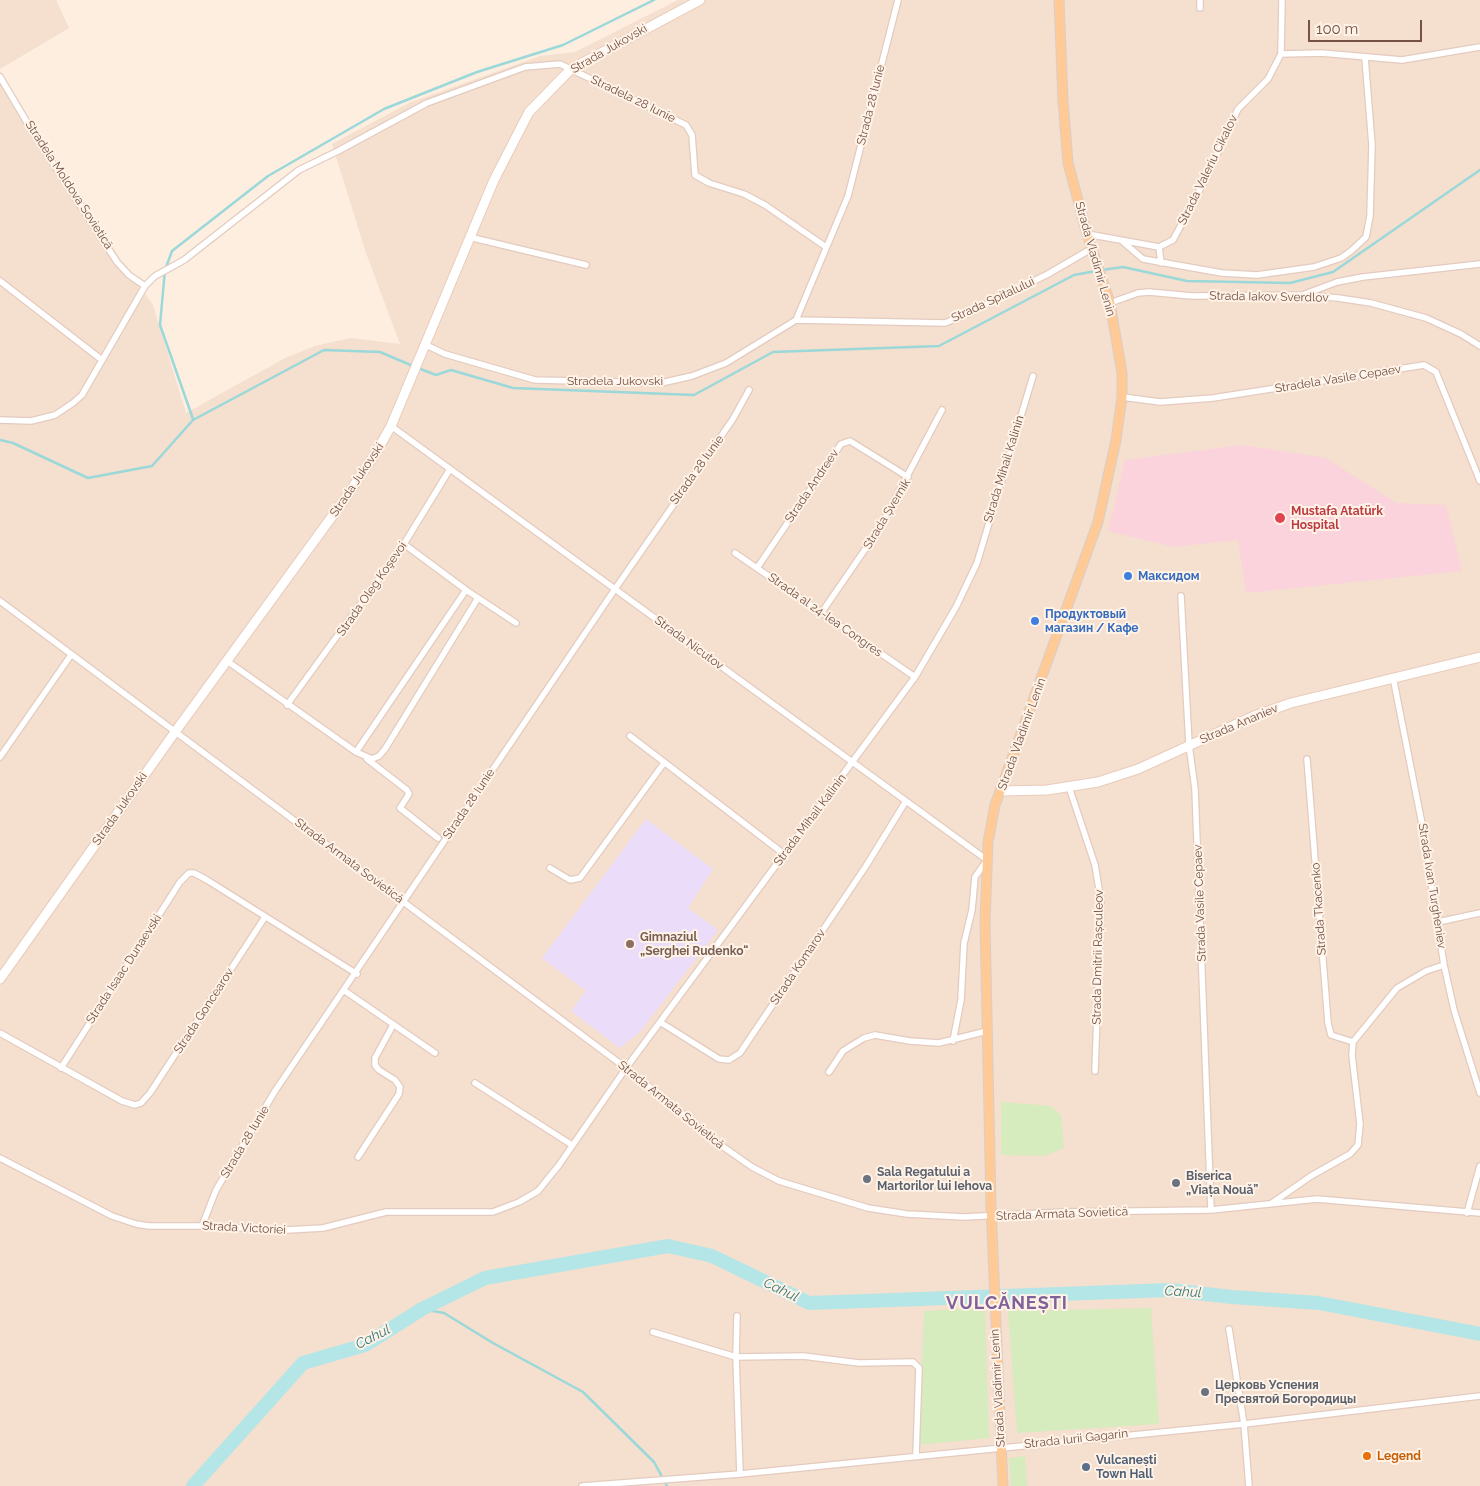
<!DOCTYPE html>
<html>
<head>
<meta charset="utf-8">
<style>
	body { margin:0 }
	#map { position:relative; width:1480px; height:1486px; overflow:hidden; background:#fdeee0; font-family:Raleway,sans-serif }
	canvas { display:block }
	.scale { position:absolute; left:1308px; top:20px; width:114px; height:22px; box-sizing:border-box; border:2px solid #755146; border-top:0; padding-left:6px; font-size:15px; line-height:18px; white-space:nowrap; color:#755146; -webkit-text-stroke:4px #fff3e7; paint-order:stroke }
</style>
</head>
<body>
<div id="map">
<canvas width="1480" height="1486"></canvas>
<div class="scale">100 m</div>
</div>
<script>
const ctx = document.querySelector('canvas').getContext('2d');
ctx.lineJoin = 'round';
function fillPath(path, color) { ctx.fillStyle = color; ctx.fill(path, 'evenodd'); }
const poly = rows => new Path2D(rows.map(r => 'M' + r).join(''));
function stroke(path, color, width, dash) { ctx.strokeStyle = color; ctx.lineWidth = width; ctx.lineCap = dash ? 'butt' : 'round'; ctx.setLineDash(dash || []); ctx.stroke(path); }
function write(font, color, halo, rows, align = 'center') {
  ctx.font = font + ' Raleway,sans-serif'; ctx.lineWidth = 4; ctx.setLineDash([]); ctx.textBaseline = 'middle'; ctx.strokeStyle = halo; ctx.fillStyle = color; for (const [text, x, y, turn = 0] of rows) {
    ctx.save(); ctx.translate(x, y); ctx.rotate((+turn || 0) * Math.PI / 180); ctx.textAlign = isNaN(turn) ? turn : align; if (halo) ctx.strokeText(text, 0, 0); ctx.fillText(text, 0, 0); ctx.restore();
  }
}
fillPath(poly([
	[0,0,56,0,69,28,0,69],
	[678,0,1480,0,1480,1486,0,1486,0,71,28,122,75,188,123,264,153,305,186,413,285,358,315,346,351,338,400,344,366,253,332,144,409,103,540,56,575,52]
]), '#f5dfce');
fillPath(poly([
	[646,819,713,869,688,908,718,930,640,1032,620,1048,571,1011,586,991,542,958]
]), '#ebddf9');
fillPath(poly([
	[1243,445,1326,458,1396,503,1446,505,1462,571,1246,593,1238,540,1173,547,1108,531,1125,460]
]), '#fbd3dd');
fillPath(poly([
	[1001,1102,1051,1106,1061,1115,1064,1148,1044,1156,1001,1155],
	[985,1307,989,1438,918,1445,924,1311],
	[1151,1308,1159,1424,1017,1433,1008,1311],
	[1025,1456,1027,1486,1011,1486,1009,1458]
]), '#d6ebbe');
stroke(poly([
	[1102,270,1123,267,1187,281,1290,283,1333,272,1480,170],
	[418,368,436,375,451,370,513,388,694,395,773,352,939,346,1074,275,1096,271],
	[193,419,160,325,165,270,172,251,268,176,384,109,477,72,563,45,654,0],
	[0,440,13,443,88,478,152,466,193,420,324,350,380,352,413,366],
	[422,1309,444,1313,493,1343,583,1392,654,1462,667,1486]
]), '#9ad8d9', 2.5);
stroke(poly([
	[193,1486,303,1363,365,1345,422,1309,485,1278,668,1246,712,1256,809,1303,1170,1290,1232,1297,1319,1303,1480,1334]
]), '#b4e6e7', 14);
const street = poly([
	[1200,0,1200,8],
	[1281,54,1321,53,1402,60,1480,47],
	[0,77,34,134,117,262,129,275,145,286],
	[1087,234,1159,247,1173,240,1206,178,1238,109,1268,79,1281,54,1282,0],
	[469,237,586,265],
	[1122,241,1143,259,1222,273,1257,275,1314,267,1341,258,1351,251,1366,237,1370,216,1372,145,1365,58],
	[1159,247,1161,263],
	[0,281,102,360],
	[1305,294,1337,282,1363,277,1480,264],
	[1110,303,1138,293,1149,292,1192,296,1303,295,1338,298,1371,303,1426,318,1461,334,1480,346],
	[796,320,848,196,898,0],
	[796,320,945,323,967,314,1048,274,1091,249],
	[424,344,445,354,535,380,661,383,692,376,726,363,796,320],
	[1122,397,1160,402,1213,398,1424,365,1436,372,1480,481],
	[0,420,31,421,55,415,73,403,82,395,145,286,155,276,184,260,299,170,338,151,427,103,525,67,560,64,686,125,692,135,695,175,709,183,744,194,765,205,826,247],
	[391,426,987,860,975,877,972,910,964,943,961,1000,953,1041],
	[404,544,466,590,516,623],
	[735,553,915,677],
	[757,568,841,444,850,441,908,477],
	[1181,596,1189,745,1195,789,1211,1210],
	[0,601,626,1068,722,1146,752,1167,779,1181,868,1208,907,1214,964,1217,1064,1212,1211,1210,1317,1199,1480,1213],
	[822,612,879,529,942,410],
	[227,661,356,752,372,759,379,756,385,749,478,598],
	[1393,677,1422,824,1444,965,1454,1010,1480,1093],
	[287,705,404,544,450,469],
	[630,736,784,854],
	[356,752,466,590],
	[0,757,71,655],
	[367,759,407,790,409,794,400,808,438,838],
	[1307,759,1328,1023,1331,1035,1353,1042],
	[1069,787,1095,865,1101,901,1095,1071],
	[550,868,570,880,580,878,664,763],
	[1438,922,1480,913],
	[345,991,435,1053],
	[660,1022,719,1059,729,1060,740,1053,866,866,906,801],
	[0,1033,122,1101,135,1105,141,1103,150,1093,265,917],
	[61,1068,180,882,189,873,194,873,207,880,357,974],
	[829,1072,843,1051,864,1038,875,1035,910,1041,939,1043,987,1031],
	[475,1083,572,1145],
	[358,1157,399,1094,400,1087,395,1080,379,1070,375,1065,375,1058,393,1025],
	[0,1158,112,1216,136,1224,149,1226,202,1226,287,1230,323,1228,386,1212,493,1212,519,1202,538,1191,559,1165,626,1068,915,677,956,607,977,563,1033,376],
	[1272,1203,1311,1176,1350,1154,1358,1145,1360,1124,1352,1055,1353,1042,1397,988,1426,971,1444,965],
	[1467,1213,1480,1166],
	[202,1226,216,1190,275,1091,615,589,733,419,749,390],
	[737,1316,736,1357,740,1474],
	[1229,1329,1244,1424,1249,1486],
	[653,1332,736,1357,803,1356,859,1363,913,1362,919,1368,916,1455],
	[582,1486,740,1474,1244,1424,1480,1396]
]);
const secondary = poly([
	[1001,791,1047,790,1098,782,1138,769,1254,716,1291,703,1480,657],
	[0,979,175,732,344,500,377,451,391,426,494,180,529,112,571,69,700,0]
]);
const primary = poly([
	[1003,1486,991,1206,985,922,988,842,995,805,1098,522,1116,440,1122,397,1122,373,1110,303,1087,234,1068,163,1063,101,1059,0]
]);
stroke(street, '#e3cbbf', 8);
stroke(secondary, '#e9cbbb', 11);
stroke(primary, '#d8cecb', 11);
stroke(street, '#fff', 5.5);
stroke(secondary, '#fff', 9);
stroke(primary, '#ffca95', 9);
for (const [x, y, r, color] of [
	[1280,518,6,"#e0444e"],
	[1128,576,5,"#3f7fe0"],
	[1035,621,5,"#3f7fe0"],
	[630,944,5,"#8d6e63"],
	[867,1179,5,"#6b7280"],
	[1176,1183,5,"#6b7280"],
	[1205,1392,5,"#6b7280"],
	[1367,1456,5,"#e8710a"],
	[1086,1467,5,"#5c6f8a"]
]) { const dot = new Path2D(); dot.arc(x, y, r, 0, 2 * Math.PI); ctx.fillStyle = color; ctx.fill(dot); stroke(dot, '#fff3e7', 2); }
write('12px', '#755146', '#fff3e7', [
	["Strada Jukovski",609,49,-30],
	["Stradela 28 Iunie",633,99,26],
	["Strada 28 Iunie",871,105,-76],
	["Strada Valeriu Cikalov",1208,170,-64],
	["Stradela Moldova Sovietică",69,185,57],
	["Strada Vladimir Lenin",1095,259,74],
	["Strada Iakov Sverdlov",1269,297,1],
	["Strada Spitalului",993,300,-25],
	["Stradela Vasile Cepaev",1338,379,-9],
	["Stradela Jukovski",615,381],
	["Strada Mihail Kalinin",1004,469,-73],
	["Strada 28 Iunie",697,470,-54],
	["Strada Jukovski",357,480,-56],
	["Strada Andreev",812,486,-56],
	["Strada Șvernik",887,514,-59],
	["Strada Oleg Koşevoi",372,589,-55],
	["Strada al 24-lea Congres",825,615,35],
	["Strada Nicutov",689,643,36],
	["Strada Ananiev",1239,724,-23],
	["Strada Vladimir Lenin",1022,734,-70],
	["Strada 28 Iunie",469,804,-56],
	["Strada Jukovski",120,809,-55],
	["Strada Mihail Kalinin",810,820,-53],
	["Strada Armata Sovietică",349,861,37],
	["Strada Ivan Turgheniev",1432,886,81],
	["Strada Vasile Cepaev",1200,903,-92],
	["Strada Tkacenko",1319,909,-94],
	["Strada Dmitrii Rașculeov",1098,957,-89],
	["Strada Komarov",798,967,-56],
	["Strada Isaac Dunaevski",124,969,-57],
	["Strada Goncearov",204,1011,-57],
	["Strada Armata Sovietică",671,1105,39],
	["Strada 28 Iunie",245,1142,-59],
	["Strada Armata Sovietică",1062,1214,-2],
	["Strada Victoriei",244,1228,3],
	["Strada Vladimir Lenin",998,1388,-93],
	["Strada Iurii Gagarin",1076,1439,-6]
]);
write('bold 12px', '#be3a42', '#fff3e7', [
	["Mustafa Atatürk",1291,511],
	["Hospital",1291,525]
], 'left');
write('bold 12px', '#366cbe', '#fff3e7', [
	["Максидом",1138,576],
	["Продуктовый",1045,614],
	["магазин / Кафе",1045,628]
], 'left');
write('bold 12px', '#785e54', '#fff3e7', [
	["Gimnaziul",640,937],
	["„Serghei Rudenko“",640,951]
], 'left');
write('bold 12px', '#5b616d', '#fff3e7', [
	["Sala Regatului a",877,1172],
	["Martorilor lui Iehova",877,1186],
	["Biserica",1186,1176],
	["„Viața Nouă”",1186,1190],
	["Церковь Успения",1215,1385],
	["Пресвятой Богородицы",1215,1399]
], 'left');
write('bold 12px', '#c56008', '#fff3e7', [
	["Legend",1377,1456]
], 'left');
write('bold 12px', '#4e5e75', '#fff3e7', [
	["Vulcanești",1096,1460],
	["Town Hall",1096,1474]
], 'left');
write('italic 14px', '#3a797c', '#fff3e7', [
	["Cahul",781,1290,26],
	["Cahul",1183,1292,3],
	["Cahul",373,1337,-27]
]);
ctx.letterSpacing = '1px';
write('bold 18px', '#7f6299', '#fff3e7', [
	["VULCĂNEȘTI",1007,1304]
]);
ctx.letterSpacing = '0px';
</script>
</body>
</html>
